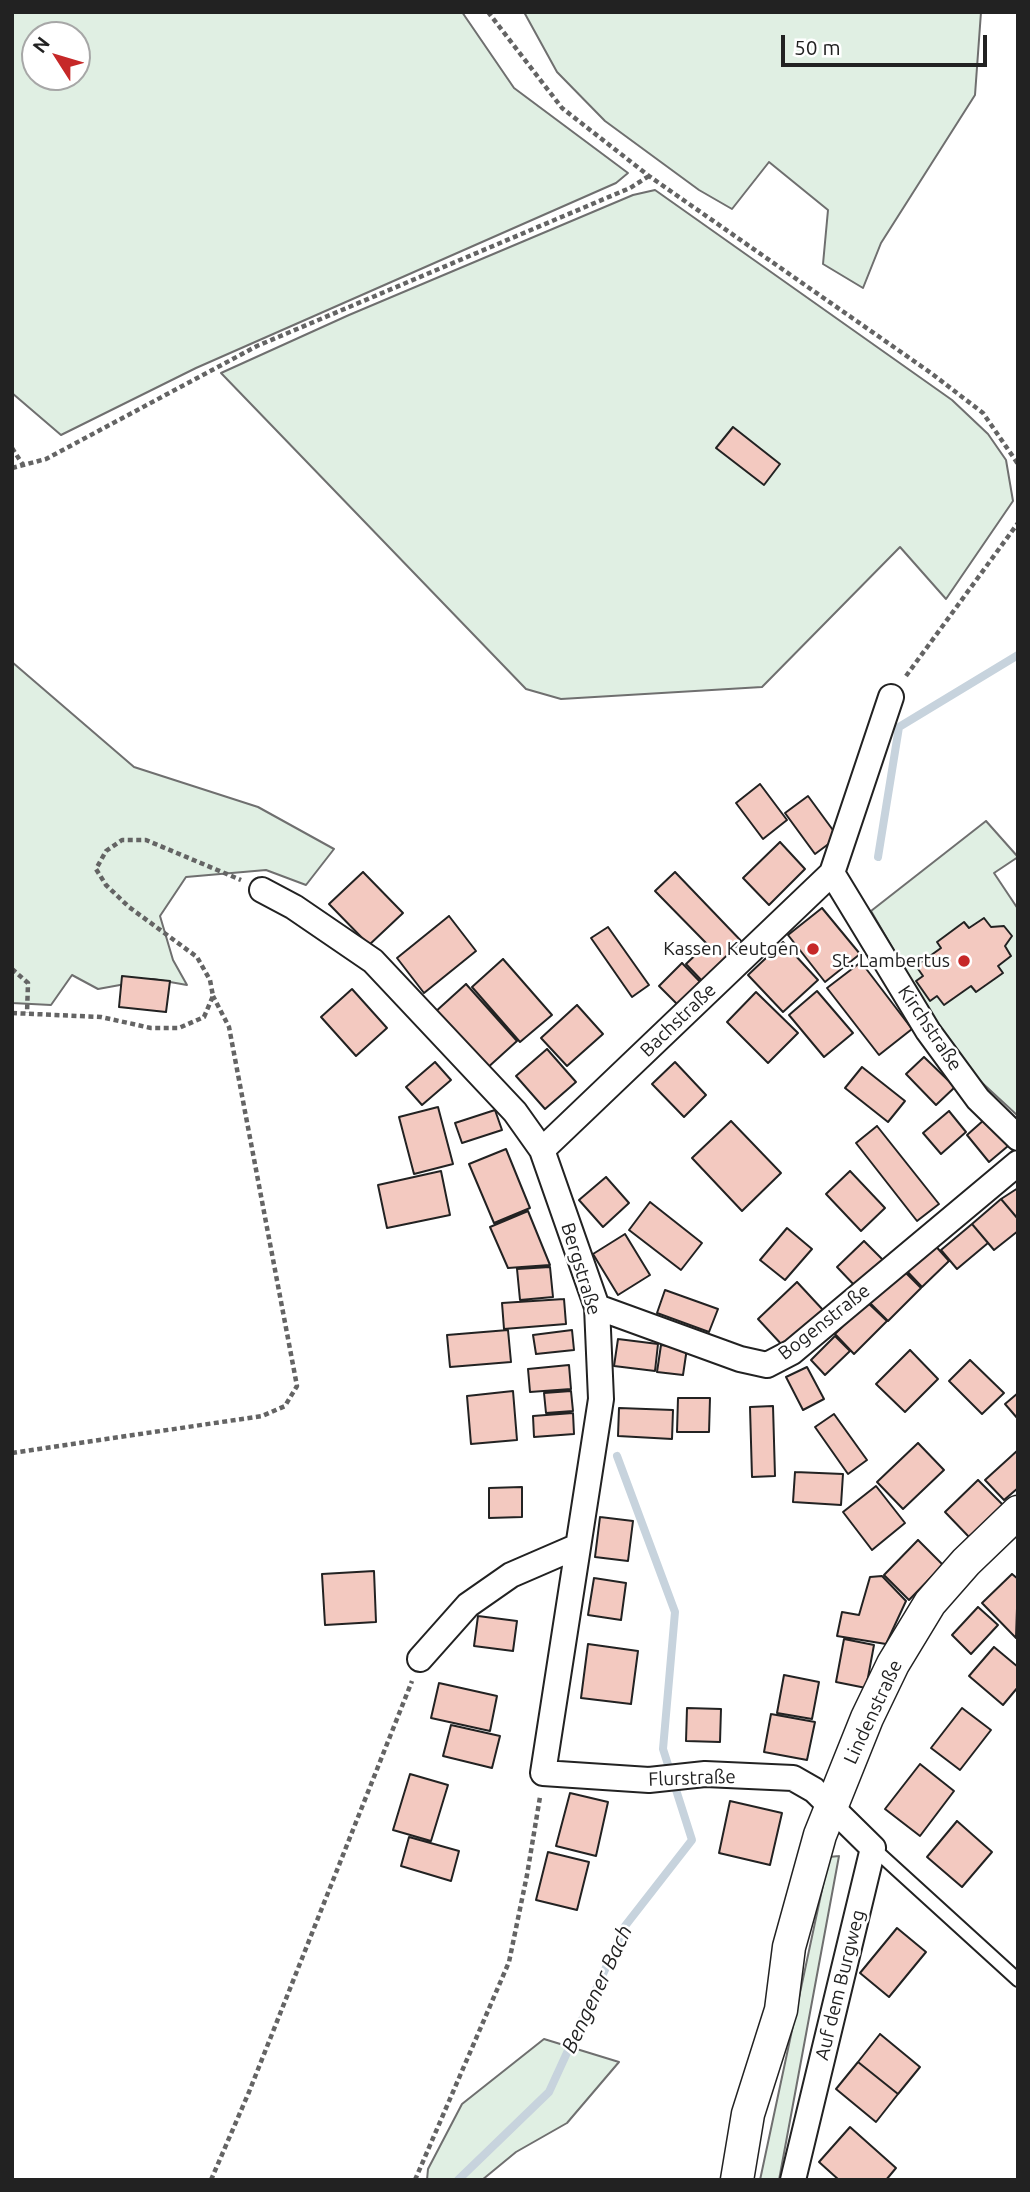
<!DOCTYPE html>
<html>
<head>
<meta charset="utf-8">
<style>
	body { margin:0 }
	#map { position:relative; width:1030px; height:2192px; overflow:hidden; background:#fff; font-family:Ubuntu,sans-serif }
	canvas { display:block }
	.frame { position:absolute; inset:0; border:14px solid #222; pointer-events:none }
	.north { position:absolute; left:21px; top:21px; width:70px; height:70px; box-sizing:border-box; background:#fff; border:2px solid #a7a7a7; border-radius:50%; rotate:307deg; font-size:19px; font-weight:700; line-height:28px; text-align:center; color:#222 }
	.north::after { content:''; display:block; margin:auto; width:24px; height:32px; background:#c62828; clip-path:polygon(50% 0,100% 100%,50% 72%,0 100%) }
	.scale { position:absolute; left:781px; top:35px; width:206px; height:32px; box-sizing:border-box; border:4px solid #222; border-top:0; padding-left:9px; font-size:21px; line-height:24px; white-space:nowrap; color:#222; -webkit-text-stroke:5px #fff; paint-order:stroke }
</style>
</head>
<body>
<div id="map">
<canvas width="1030" height="2192"></canvas>
<div class="frame"></div>
<div class="north">N</div>
<div class="scale">50 m</div>
</div>
<script>
const ctx = document.querySelector('canvas').getContext('2d');
ctx.lineJoin = 'round';
function fillPath(path, color) { ctx.fillStyle = color; ctx.fill(path, 'evenodd'); }
const poly = rows => new Path2D(rows.map(r => 'M' + r).join(''));
function stroke(path, color, width, dash) { ctx.strokeStyle = color; ctx.lineWidth = width; ctx.lineCap = dash ? 'butt' : 'round'; ctx.setLineDash(dash || []); ctx.stroke(path); }
function write(font, color, halo, rows, align = 'center') {
  ctx.font = font + ' Ubuntu,sans-serif'; ctx.lineWidth = 5; ctx.setLineDash([]); ctx.textBaseline = 'middle'; ctx.strokeStyle = halo; ctx.fillStyle = color; for (const [text, x, y, turn = 0] of rows) {
    ctx.save(); ctx.translate(x, y); ctx.rotate((+turn || 0) * Math.PI / 180); ctx.textAlign = isNaN(turn) ? turn : align; if (halo) ctx.strokeText(text, 0, 0); ctx.fillText(text, 0, 0); ctx.restore();
  }
}
const green = poly([
	[12,12,462,12,514,88,628,173,616,183,196,368,61,435,12,393,12,12],
	[77,35,77,77,35,77,35,35,77,35],
	[524,12,981,12,975,95,881,243,863,288,823,264,828,210,769,162,732,209,699,190,605,121,557,72,524,12],
	[655,190,952,400,988,434,1006,460,1013,501,946,599,900,547,762,687,561,699,526,689,221,373,349,315,633,195,655,190],
	[12,662,134,767,258,807,334,849,306,885,266,870,186,877,160,916,173,960,187,985,153,979,98,989,72,975,51,1005,12,1003,12,662],
	[986,821,1018,857,994,873,1018,909,1018,1116,979,1080,945,1038,871,911,986,821],
	[839,1856,779,2180,760,2180,829,1857,839,1856],
	[544,2039,619,2062,567,2123,516,2152,482,2180,427,2180,428,2169,462,2104,544,2039]
]);
fillPath(green, '#e0efe3');
stroke(green, '#6f6f6f', 2);
stroke(poly([
	[878,857,899,727,1018,655],
	[458,2180,549,2092,625,1926,692,1840,663,1749,675,1612,617,1456]
]), '#c7d3dd', 8);
const building = poly([
	[733,427,780,464,764,485,716,448,733,427],
	[760,784,787,820,763,839,736,803,760,784],
	[808,796,838,837,815,854,785,813,808,796],
	[780,842,805,869,769,905,743,878,780,842],
	[363,872,403,913,369,945,329,904,363,872],
	[675,872,745,945,705,984,686,964,707,944,655,891,675,872],
	[822,908,860,954,825,982,788,935,822,908],
	[449,916,476,951,424,993,397,958,449,916],
	[984,918,991,927,1004,926,1012,936,1005,946,1011,956,998,966,1003,973,976,992,971,986,944,1005,937,996,930,1001,916,981,923,976,916,966,941,948,937,942,964,922,969,928,984,918],
	[608,927,649,985,632,997,591,938,608,927],
	[783,942,818,980,783,1012,748,975,783,942],
	[503,959,552,1015,520,1042,472,987,503,959],
	[861,962,912,1029,879,1055,827,988,861,962],
	[682,963,704,986,681,1008,659,986,682,963],
	[122,976,170,981,166,1012,119,1007,122,976],
	[466,984,517,1041,485,1070,434,1013,466,984],
	[352,989,387,1028,356,1056,321,1017,352,989],
	[817,991,853,1033,824,1057,789,1015,817,991],
	[756,992,798,1033,768,1063,727,1022,756,992],
	[577,1005,603,1034,567,1066,541,1038,577,1005],
	[547,1049,576,1082,545,1109,516,1076,547,1049],
	[924,1057,955,1087,936,1105,906,1074,924,1057],
	[435,1062,451,1080,422,1105,406,1087,435,1062],
	[675,1062,706,1095,684,1117,652,1084,675,1062],
	[862,1067,905,1101,888,1122,845,1088,862,1067],
	[438,1107,453,1164,414,1174,399,1117,438,1107],
	[495,1110,502,1130,462,1143,455,1123,495,1110],
	[949,1111,966,1132,941,1154,923,1133,949,1111],
	[985,1119,1008,1146,989,1162,967,1135,985,1119],
	[731,1121,781,1173,742,1211,692,1158,731,1121],
	[877,1126,939,1204,917,1221,856,1143,877,1126],
	[506,1149,530,1208,494,1223,469,1164,506,1149],
	[441,1171,450,1215,387,1228,378,1185,441,1171],
	[850,1171,885,1208,861,1231,826,1194,850,1171],
	[606,1177,629,1203,603,1227,579,1200,606,1177],
	[1018,1188,1018,1219,1001,1199,1018,1188],
	[1001,1199,1018,1219,1018,1231,994,1250,972,1224,1001,1199],
	[650,1202,702,1243,681,1270,629,1230,650,1202],
	[528,1211,550,1265,508,1268,490,1227,528,1211],
	[972,1224,988,1243,957,1269,941,1250,972,1224],
	[787,1228,812,1249,785,1280,760,1260,787,1228],
	[625,1234,650,1275,618,1295,593,1254,625,1234],
	[864,1241,884,1261,856,1287,837,1267,864,1241],
	[932,1242,949,1261,922,1287,904,1268,932,1242],
	[550,1267,553,1297,520,1300,517,1269,550,1267],
	[902,1269,921,1288,888,1321,869,1302,902,1269],
	[797,1282,823,1310,783,1346,758,1319,797,1282],
	[665,1290,718,1309,709,1332,657,1313,665,1290],
	[564,1299,566,1324,504,1329,502,1303,564,1299],
	[867,1302,887,1321,854,1354,835,1334,867,1302],
	[508,1330,511,1362,450,1367,447,1335,508,1330],
	[572,1330,574,1350,536,1354,533,1335,572,1330],
	[835,1336,850,1351,825,1375,811,1360,835,1336],
	[618,1339,658,1344,655,1371,614,1366,618,1339],
	[661,1345,687,1348,683,1375,657,1372,661,1345],
	[910,1350,938,1379,905,1412,876,1384,910,1350],
	[970,1360,1004,1393,982,1414,949,1381,970,1360],
	[569,1365,571,1389,530,1392,528,1369,569,1365],
	[807,1367,824,1399,803,1410,786,1377,807,1367],
	[513,1391,517,1440,471,1444,467,1396,513,1391],
	[571,1391,573,1411,546,1413,544,1393,571,1391],
	[1018,1393,1018,1419,1005,1404,1018,1393],
	[678,1398,710,1398,709,1432,677,1432,678,1398],
	[773,1406,775,1476,752,1477,750,1407,773,1406],
	[619,1408,673,1410,672,1439,618,1436,619,1408],
	[573,1413,574,1434,534,1437,533,1416,573,1413],
	[834,1414,867,1460,848,1474,815,1427,834,1414],
	[918,1443,944,1470,903,1509,877,1482,918,1443],
	[1018,1450,1018,1488,1004,1500,985,1480,1018,1450],
	[795,1472,843,1474,841,1505,793,1502,795,1472],
	[978,1480,1004,1506,970,1538,945,1512,978,1480],
	[876,1486,905,1523,872,1550,843,1512,876,1486],
	[522,1487,522,1517,489,1518,489,1488,522,1487],
	[600,1517,633,1521,628,1561,595,1557,600,1517],
	[918,1540,943,1565,909,1600,884,1575,918,1540],
	[374,1571,376,1622,325,1625,322,1574,374,1571],
	[1012,1574,1018,1579,1016,1638,982,1603,1012,1574],
	[882,1576,906,1601,886,1644,837,1636,842,1612,859,1615,870,1577,882,1576],
	[594,1578,626,1583,621,1620,588,1615,594,1578],
	[978,1607,998,1625,971,1654,952,1635,978,1607],
	[478,1616,517,1621,513,1651,474,1646,478,1616],
	[844,1639,874,1645,866,1688,836,1682,844,1639],
	[588,1644,638,1651,631,1704,581,1698,588,1644],
	[994,1647,1018,1667,1018,1687,1003,1705,969,1676,994,1647],
	[784,1675,819,1682,812,1719,777,1713,784,1675],
	[439,1683,497,1696,490,1731,431,1718,439,1683],
	[687,1708,721,1709,720,1742,686,1741,687,1708],
	[962,1708,991,1730,960,1770,931,1748,962,1708],
	[771,1714,815,1722,807,1760,764,1752,771,1714],
	[451,1725,500,1736,492,1768,443,1756,451,1725],
	[920,1764,954,1791,920,1836,885,1809,920,1764],
	[410,1774,448,1785,431,1841,393,1830,410,1774],
	[570,1793,608,1802,596,1856,556,1846,570,1793],
	[730,1801,782,1813,770,1865,719,1853,730,1801],
	[957,1821,992,1852,962,1887,927,1857,957,1821],
	[409,1837,459,1851,451,1881,401,1866,409,1837],
	[548,1852,589,1862,577,1910,536,1900,548,1852],
	[897,1928,926,1952,889,1997,860,1973,897,1928],
	[880,2034,920,2067,898,2094,858,2062,880,2034],
	[858,2062,898,2094,876,2122,836,2089,858,2062],
	[850,2127,896,2168,886,2180,839,2180,819,2162,850,2127]
]);
fillPath(building, '#f3c9c0');
stroke(building, '#222', 2);
const service = poly([
	[873,1848,1018,1980]
]);
const minor = poly([
	[832,873,928,1031,978,1099,1018,1138],
	[262,890,294,907,373,961,515,1112,542,1150,597,1307,601,1399,543,1773,649,1780,705,1774,793,1778,814,1790,873,1848,793,2180],
	[542,1150,832,873,891,697],
	[597,1307,740,1359,767,1365,792,1352,1018,1163],
	[420,1659,468,1605,511,1575,578,1546]
]);
const tertiary = poly([
	[737,2180,748,2114,781,2010,789,1947,820,1835,867,1718,893,1664,930,1603,966,1562,1018,1512]
]);
stroke(service, '#222', 16);
stroke(minor, '#222', 28);
stroke(tertiary, '#222', 35);
stroke(poly([
	[488,12,562,108,649,176,931,373,983,413,1018,464],
	[12,448,23,465],
	[12,468,46,459,257,346,630,188,649,176],
	[906,676,1018,523],
	[12,969,28,983,27,1013],
	[12,1013,101,1017,151,1028,179,1028,204,1017,213,996,210,980,197,957,129,907,106,885,96,869,106,851,122,840,146,840,241,880],
	[12,1453,262,1416,285,1406,297,1386,229,1027,213,996],
	[211,2180,249,2092,412,1681],
	[415,2180,509,1962,527,1875,540,1797]
]), '#646464', 4.5, [5, 3.5]);
stroke(service, '#fff', 12);
stroke(minor, '#fff', 24);
stroke(tertiary, '#fff', 32);
for (const [x, y, r, color] of [
	[813,949,7,"#c62828"],
	[964,961,7,"#c62828"]
]) { const dot = new Path2D(); dot.arc(x, y, r, 0, 2 * Math.PI); ctx.fillStyle = color; ctx.fill(dot); stroke(dot, '#fff', 2.5); }
write('19px', '#222', '#fff', [
	["Kassen Keutgen",799,949],
	["St. Lambertus",950,961]
], 'right');
write('19px', '#222', '#fff', [
	["Bachstraße",678,1020,-44],
	["Kirchstraße",930,1028,56],
	["Bergstraße",581,1269,73],
	["Bogenstraße",824,1322,-38],
	["Lindenstraße",873,1712,-65],
	["Flurstraße",692,1778,-2],
	["Auf dem Burgweg",840,1985,-76]
]);
write('italic 21px', '#222', '#fff', [
	["Bengener Bach",597,1989,-65]
]);
</script>
</body>
</html>
